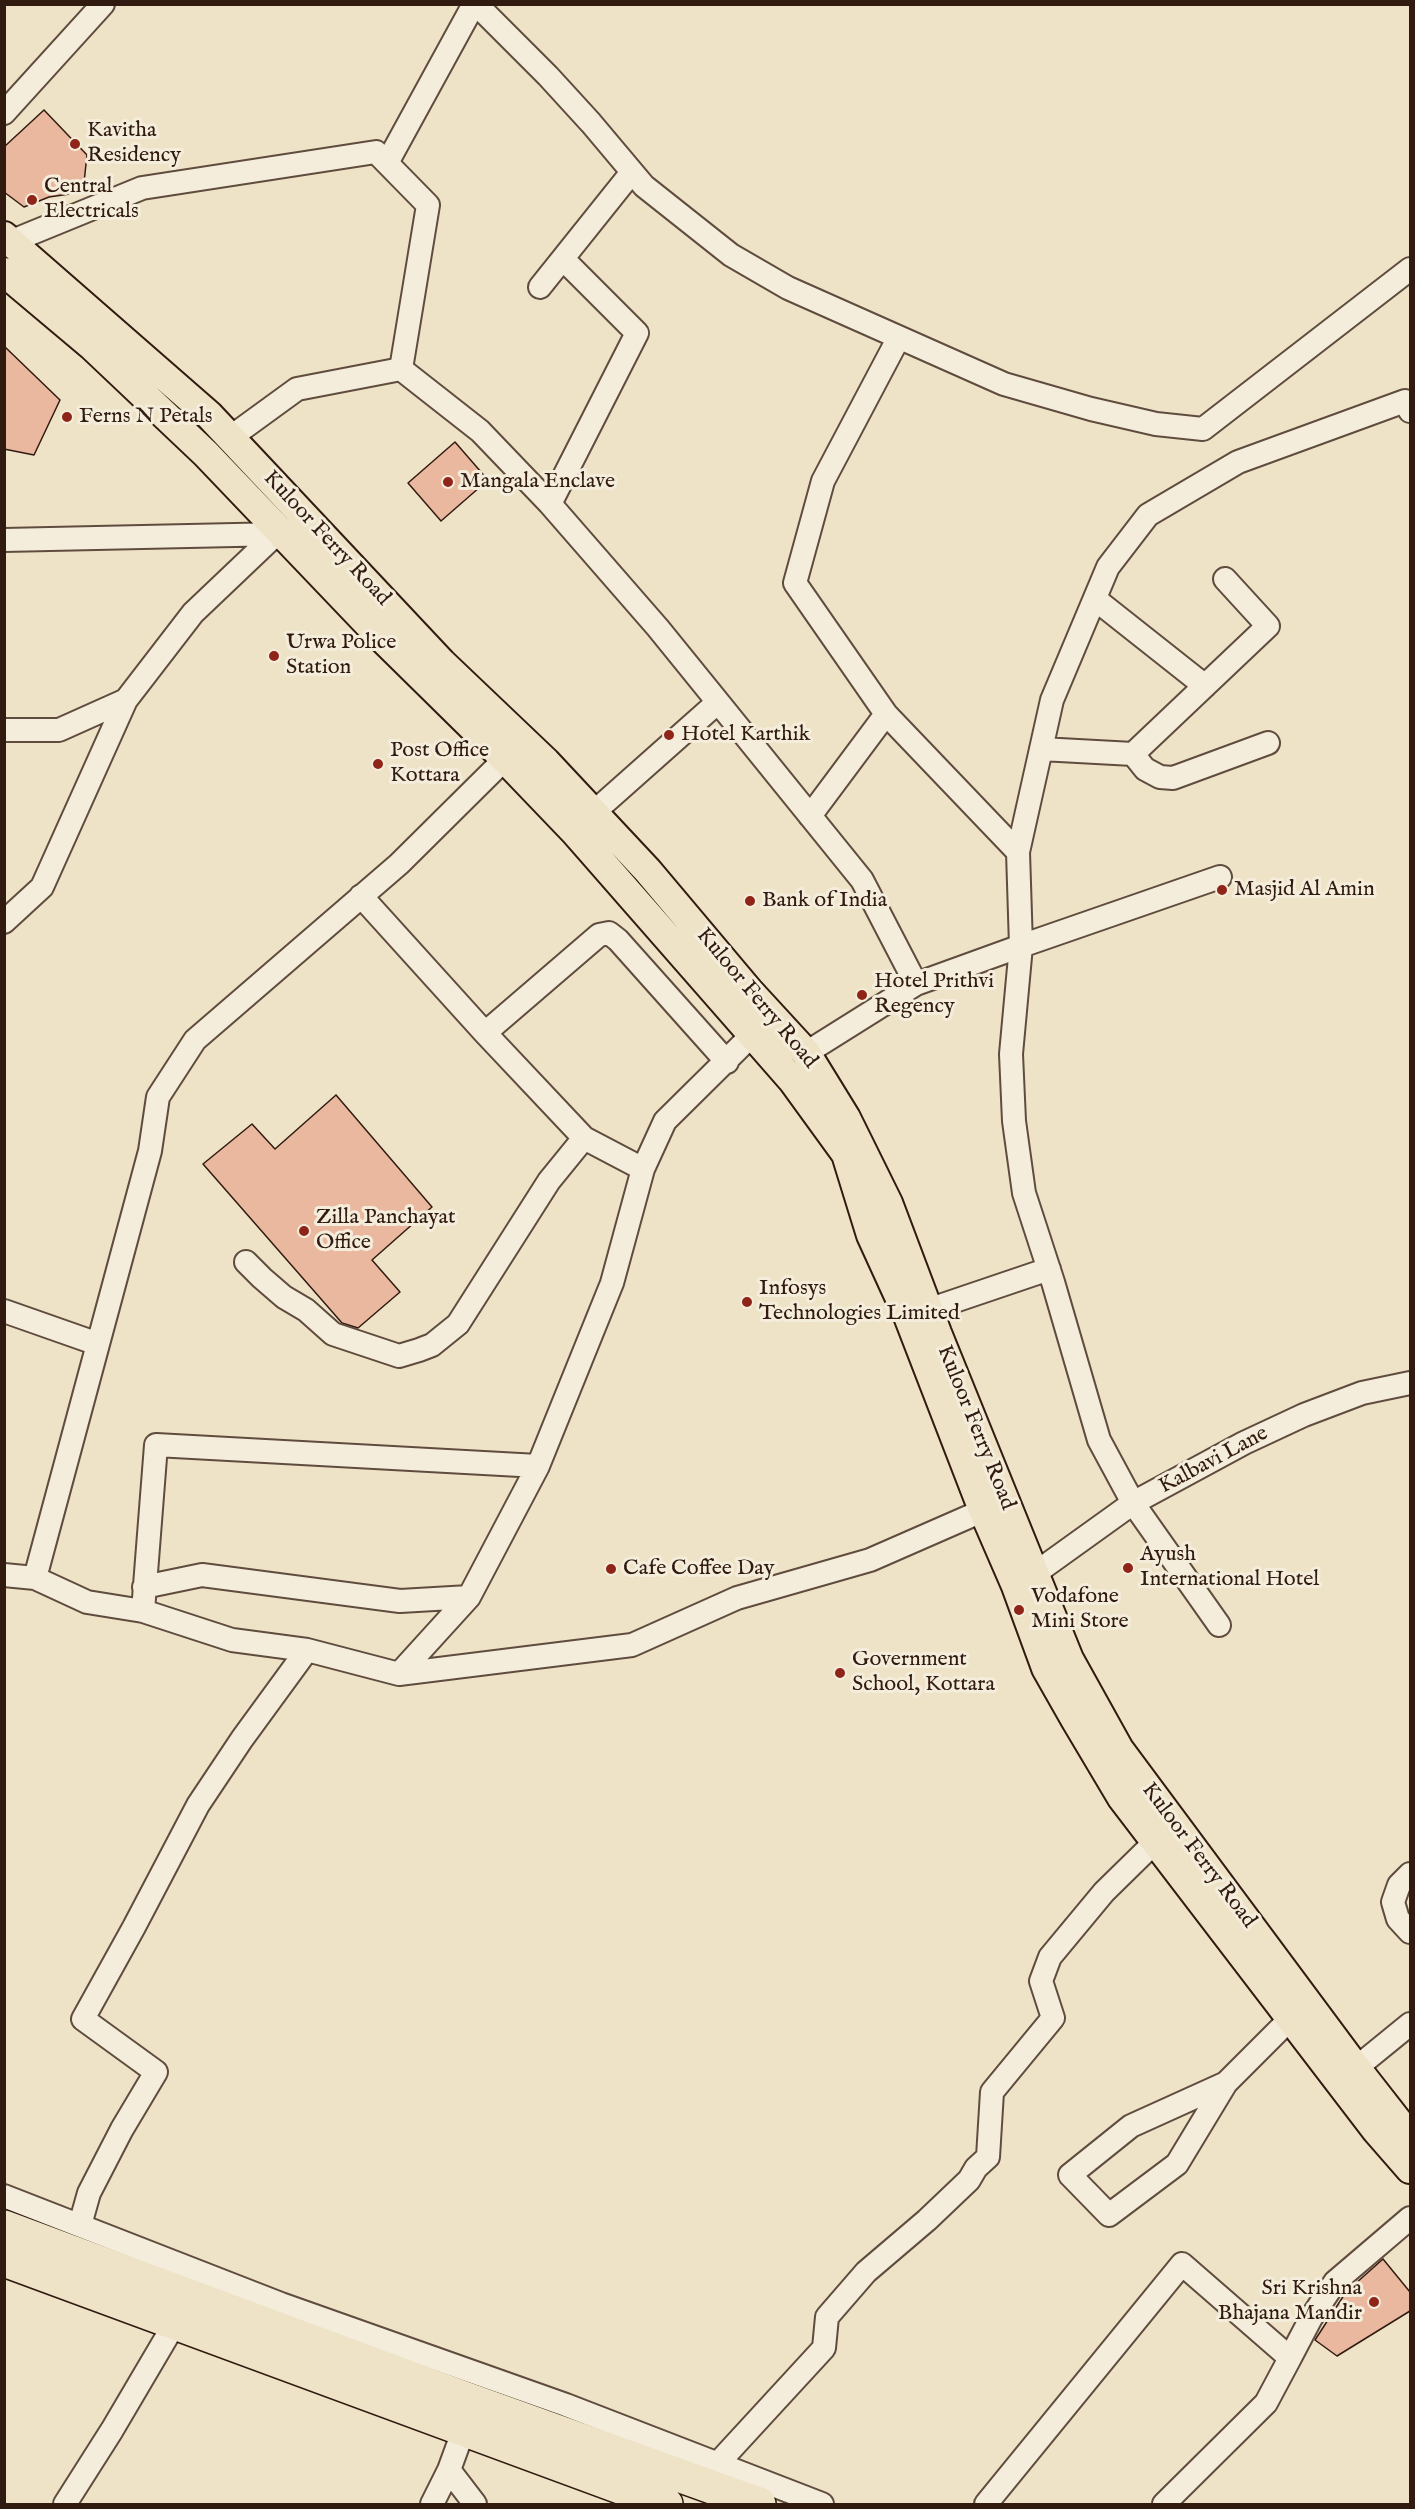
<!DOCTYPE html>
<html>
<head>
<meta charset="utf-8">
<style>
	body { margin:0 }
	#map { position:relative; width:1415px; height:2509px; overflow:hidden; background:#eee3c7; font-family:"IM FELL English",serif }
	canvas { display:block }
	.frame { position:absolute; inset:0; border:6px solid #311a10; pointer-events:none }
</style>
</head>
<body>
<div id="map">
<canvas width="1415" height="2509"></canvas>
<div class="frame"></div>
</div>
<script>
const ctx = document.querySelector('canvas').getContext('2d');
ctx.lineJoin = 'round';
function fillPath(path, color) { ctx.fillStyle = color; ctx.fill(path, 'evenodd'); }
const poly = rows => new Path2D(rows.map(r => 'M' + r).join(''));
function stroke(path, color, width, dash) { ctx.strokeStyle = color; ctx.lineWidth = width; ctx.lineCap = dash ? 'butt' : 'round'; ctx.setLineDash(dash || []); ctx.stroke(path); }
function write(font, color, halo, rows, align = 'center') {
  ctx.font = font + ' "IM FELL English",serif'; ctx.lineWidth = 6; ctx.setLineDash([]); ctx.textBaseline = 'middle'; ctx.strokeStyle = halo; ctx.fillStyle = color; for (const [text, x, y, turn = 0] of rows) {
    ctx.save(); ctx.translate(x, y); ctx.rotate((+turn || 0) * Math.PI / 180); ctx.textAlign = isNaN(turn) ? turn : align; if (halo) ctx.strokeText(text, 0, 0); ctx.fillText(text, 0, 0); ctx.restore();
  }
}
const building = poly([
	[44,110,87,155,83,192,49,197,24,207,4,192,4,147,44,110],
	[4,346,60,400,34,455,4,449,4,346],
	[455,442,488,480,441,521,408,483,455,442],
	[336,1095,432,1207,372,1260,400,1292,358,1328,342,1323,203,1164,252,1124,275,1149,336,1095],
	[1383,2259,1410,2292,1410,2311,1337,2356,1315,2340,1346,2292,1383,2259]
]);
fillPath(building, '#eab89f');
stroke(building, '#311a10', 1.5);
const minor = poly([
	[476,4,548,76,591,123,644,186,731,255,788,288,1004,384,1091,409,1156,424,1203,429,1410,269],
	[4,113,103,4],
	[387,163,474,4],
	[10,242,142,188,376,152,428,205,401,369,297,389,231,437],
	[564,260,637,333,550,504,658,628,718,702],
	[540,287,632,172],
	[401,369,480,431,550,504],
	[4,540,281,534],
	[1095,599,1205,686],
	[886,714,795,583,823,481,898,339],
	[4,730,59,730,126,700,193,613,274,536],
	[1041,749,1133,754,1145,769,1160,777,1173,778,1268,743],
	[1133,754,1268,626,1225,579],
	[593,813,718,702,862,880,916,984],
	[1018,852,1052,700,1108,567,1148,515,1238,462,1405,401,1410,411],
	[361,896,485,1033,584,1138,643,1169],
	[4,922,42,887,126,700],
	[485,1033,599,935,609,933,618,940,727,1062],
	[806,1053,916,984,1021,946,1018,852,886,714,810,816],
	[246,1262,262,1278,284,1297,306,1310,333,1334,399,1356,419,1350,432,1345,458,1324,549,1181,584,1138],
	[928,1310,1049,1269],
	[4,1311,98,1344],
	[4,1575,35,1578,87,1602,143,1611,232,1640,307,1650,399,1674,632,1645,737,1598,870,1560,998,1504],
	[35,1578,150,1151,158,1097,195,1040,399,864,516,748],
	[1023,1582,1133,1503,1244,1443,1304,1415,1362,1393,1410,1383],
	[144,1587,202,1575,400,1601,469,1597],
	[143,1611,156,1445,538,1466],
	[1219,1625,1133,1503,1099,1440,1053,1282,1024,1193,1014,1121,1011,1054,1021,946,1220,877],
	[399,1674,469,1597,538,1466,612,1283,643,1169,665,1121,753,1034],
	[1410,1874,1399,1885,1393,1902,1398,1919,1410,1932],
	[1356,2068,1410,2024],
	[1226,2083,1131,2126,1070,2175,1109,2215,1177,2164,1226,2083,1292,2017],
	[4,2196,281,2304,566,2405,822,2504],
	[80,2225,89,2193,122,2129,156,2072,83,2019,134,1927,198,1805,242,1739,307,1650],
	[449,2470,475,2504],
	[709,2473,824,2348,827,2317,866,2272,927,2220,969,2180,976,2168,988,2157,992,2092,1053,2018,1041,1981,1050,1957,1104,1892,1156,1841],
	[65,2504,112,2430,175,2323],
	[432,2504,449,2470,464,2429],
	[986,2504,1182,2264,1290,2358,1311,2318,1335,2282,1410,2218],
	[1164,2504,1266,2403,1290,2358]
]);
const major = poly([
	[4,236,209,415,442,663,546,762,648,871,749,991,806,1053,846,1118,888,1203,937,1333,1069,1659,1119,1749,1356,2068,1410,2137],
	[4,272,92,346,206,454,376,632,505,759,575,832,793,1081,846,1154,871,1235,908,1316,983,1510,1016,1586,1046,1668,1075,1719,1122,1798,1376,2130,1410,2169]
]);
const highway = poly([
	[4,2227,464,2398,759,2504],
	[4,2260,666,2504]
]);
stroke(minor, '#604c3e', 26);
stroke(major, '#311a10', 32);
stroke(highway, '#311a10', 36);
stroke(minor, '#f4eddb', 22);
stroke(major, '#eee3c7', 28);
stroke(highway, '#eee3c7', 33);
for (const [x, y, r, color] of [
	[75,144,6,"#8f2418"],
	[32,200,6,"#8f2418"],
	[67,417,6,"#8f2418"],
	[448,482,6,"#8f2418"],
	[274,656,6,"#8f2418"],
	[669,735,6,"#8f2418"],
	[378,764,6,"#8f2418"],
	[1222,890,6,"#8f2418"],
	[750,901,6,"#8f2418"],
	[862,995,6,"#8f2418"],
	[304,1231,6,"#8f2418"],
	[747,1302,6,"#8f2418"],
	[1128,1568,6,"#8f2418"],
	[611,1569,6,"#8f2418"],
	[1019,1610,6,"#8f2418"],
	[840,1673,6,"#8f2418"],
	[1374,2302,6,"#8f2418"]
]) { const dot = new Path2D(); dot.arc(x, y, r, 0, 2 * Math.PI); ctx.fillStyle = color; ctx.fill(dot); stroke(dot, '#f4eddb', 2); }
write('22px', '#311a10', '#f4eddb', [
	["Kavitha",87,131],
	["Residency",87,156],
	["Central",44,187],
	["Electricals",44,212],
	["Ferns N Petals",79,417],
	["Mangala Enclave",460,482],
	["Urwa Police",286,643],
	["Station",286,668],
	["Hotel Karthik",681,735],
	["Post Office",390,751],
	["Kottara",390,776],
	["Masjid Al Amin",1234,890],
	["Bank of India",762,901],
	["Hotel Prithvi",874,982],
	["Regency",874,1007],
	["Zilla Panchayat",316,1218],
	["Office",316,1243],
	["Infosys",759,1289],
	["Technologies Limited",759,1314],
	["Ayush",1140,1555],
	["International Hotel",1140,1580],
	["Cafe Coffee Day",623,1569],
	["Vodafone",1031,1597],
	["Mini Store",1031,1622],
	["Government",852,1660],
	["School, Kottara",852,1685],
	["Sri Krishna",1362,2289,"right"],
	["Bhajana Mandir",1362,2314,"right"]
], 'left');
write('22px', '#311a10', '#f4eddb', [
	["Kuloor Ferry Road",326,539,47],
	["Kuloor Ferry Road",756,999,50],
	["Kuloor Ferry Road",975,1428,68],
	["Kalbavi Lane",1214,1461,-28],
	["Kuloor Ferry Road",1198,1856,53]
]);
</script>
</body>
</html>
